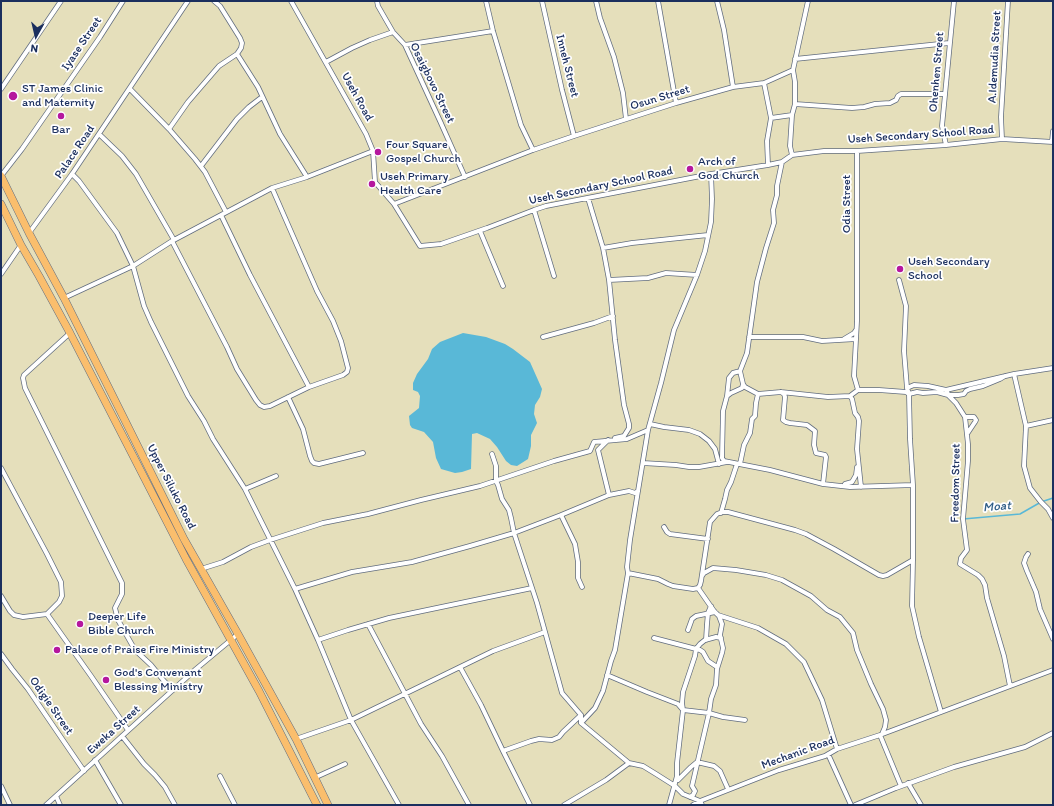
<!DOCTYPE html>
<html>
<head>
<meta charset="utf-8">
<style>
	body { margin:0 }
	#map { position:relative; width:1054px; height:806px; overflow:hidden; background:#e5dfbb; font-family:Itim,sans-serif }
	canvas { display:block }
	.frame { position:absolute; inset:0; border:2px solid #1b2f5e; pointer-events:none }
	.north { position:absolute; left:16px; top:16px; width:40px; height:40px; -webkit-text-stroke:3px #fff; paint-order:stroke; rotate:188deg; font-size:11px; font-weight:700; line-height:16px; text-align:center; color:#1b2f5e }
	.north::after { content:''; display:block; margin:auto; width:14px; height:18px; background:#1b2f5e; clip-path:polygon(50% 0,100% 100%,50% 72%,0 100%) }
</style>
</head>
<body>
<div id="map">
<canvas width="1054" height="806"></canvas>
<div class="frame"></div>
<div class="north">N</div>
</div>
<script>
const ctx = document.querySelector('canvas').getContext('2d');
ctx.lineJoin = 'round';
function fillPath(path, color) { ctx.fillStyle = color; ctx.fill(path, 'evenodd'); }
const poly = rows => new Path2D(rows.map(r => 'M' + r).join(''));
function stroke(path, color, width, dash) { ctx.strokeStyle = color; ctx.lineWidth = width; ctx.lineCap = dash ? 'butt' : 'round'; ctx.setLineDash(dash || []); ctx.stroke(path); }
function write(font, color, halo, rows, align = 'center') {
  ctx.font = font + ' Itim,sans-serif'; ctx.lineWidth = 3.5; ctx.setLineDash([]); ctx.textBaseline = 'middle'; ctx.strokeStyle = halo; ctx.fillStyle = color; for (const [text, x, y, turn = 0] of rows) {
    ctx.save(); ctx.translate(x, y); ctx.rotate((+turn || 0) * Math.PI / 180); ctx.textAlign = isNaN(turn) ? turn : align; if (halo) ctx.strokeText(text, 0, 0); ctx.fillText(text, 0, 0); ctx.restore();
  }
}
fillPath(poly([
	[463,333,486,337,505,344,513,349,530,362,542,389,540,397,535,405,534,414,537,423,531,435,531,446,528,459,517,466,511,465,506,461,497,447,490,439,477,433,472,434,471,469,462,472,455,473,441,469,436,458,433,442,424,432,412,428,410,425,409,416,419,408,420,396,418,392,413,390,413,383,417,374,428,359,432,349,440,342]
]), '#59b8d7');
stroke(poly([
	[963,519,1020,514,1041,502,1053,498]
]), '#59b8d7', 1.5);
const street = poly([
	[214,1,220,6,240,38,242,43,241,48,237,54],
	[291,1,366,134,373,151,375,182,394,204,420,246,441,244,487,228,534,210,546,206,711,174,768,165,782,162,792,155,824,151,857,151,946,145,1002,139,1053,142],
	[377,1,378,6,393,32,405,45,440,121,465,177],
	[486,1,493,31,521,125,533,150],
	[542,1,562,90,574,136],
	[596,1,600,18,614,57,623,93,626,119],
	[658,1,676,103],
	[717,1,724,30,733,87],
	[405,45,493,31],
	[795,59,949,43],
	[326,62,352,48,370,40,393,32],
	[764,83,771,118,767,141,768,165],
	[1,89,61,1],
	[130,89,169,129,195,159,205,172,226,212],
	[795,104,852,108,864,107,875,104,890,103,896,100,898,96,901,94,945,94],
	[771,118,792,115],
	[169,129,188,102,219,66,237,54,258,87,280,134,307,177,373,151],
	[99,134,122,156,136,174,174,240],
	[1002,139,1001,117,1008,1],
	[1052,142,1053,131],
	[946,145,942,126,954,1],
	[857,151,857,321,854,376,858,390,879,390,906,392,909,394,917,392,923,393,937,392,948,395,958,395,964,394,966,391,970,389,983,386,1000,379,1005,376],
	[792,155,790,146,792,115,795,104,795,82,793,70,808,1],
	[782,162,777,186,777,195,773,210,774,223,766,248,757,282,747,353,740,371,743,384,742,388,731,393,727,396,723,411,722,458,724,461,729,462,770,470,823,484,850,487,913,485],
	[201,166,237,119,249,107,262,97],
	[72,174,79,181,117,233,133,266,144,306,151,322,188,396,204,421,213,439,245,489,295,589,318,640,351,720,399,805],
	[1,176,22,149,100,37,123,1],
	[588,198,603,248,609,280,615,340,624,405,629,424,629,428,624,436,615,438],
	[394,204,533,150,574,136,676,103,733,87,764,83,793,70],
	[534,210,554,276],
	[221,215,250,275,309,387],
	[480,231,503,286],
	[29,233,72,174,188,1],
	[172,241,227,347,237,369,256,400,260,405,264,407,270,406,309,387,343,375,347,372,348,368,341,341,333,321,317,291,272,188],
	[603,248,632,243,708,235],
	[1,274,21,245],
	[609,280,648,278,666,273,697,275],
	[899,280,906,306,904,351,907,388,909,394,910,439,913,485,913,560,912,606,919,637,941,712],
	[64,298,133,266,172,241,272,188,307,177],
	[70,333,24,375,23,378,25,388,122,583,122,594,115,608,118,620,135,650,151,665,164,681,173,690],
	[543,337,594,323,613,316],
	[749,337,803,337,822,341,856,339],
	[844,339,854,333,856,330],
	[1014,374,1026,426,1024,466,1030,488,1041,502,1048,509,1053,518],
	[743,384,745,387,758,394,781,392,828,397,850,396,858,390],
	[907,388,914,385,928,386,946,390,1014,374,1053,368],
	[946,390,949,396,956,403,965,417,968,444,968,461,963,519,967,550,961,558,960,564,978,575,982,579,985,585,987,598,1004,656,1010,686],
	[781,392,784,394,785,397,783,420,786,422,790,423,807,425,815,431,814,445,816,453,825,455,826,457,823,484],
	[727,396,729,378,733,373,740,371],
	[850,396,852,399,855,413,858,417,859,421,857,449,861,487],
	[288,397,303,429,310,456,312,461,314,463,319,464,363,453],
	[965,417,974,417,976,420,975,422,967,434],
	[650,424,664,427,689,430,700,434,709,441,715,449,719,464],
	[1026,426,1053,420],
	[608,440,598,450,609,495],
	[492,454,496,466,496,481,498,485,502,499,509,510,511,518,514,533,537,603,562,693,581,715,581,723,629,763],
	[643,463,676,465,689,467,699,467,727,462],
	[740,464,744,445,750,433,752,419,755,416,756,403,758,394],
	[1,468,47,554,61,582,62,596,59,602,47,614],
	[844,486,845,484,852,482,856,475,857,467],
	[245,489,276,476],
	[721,513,725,499,727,490,731,482,737,464],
	[561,515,575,544,578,562,578,578,582,587],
	[664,527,667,532,670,534,708,539],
	[1028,554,1026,557,1024,563,1027,571,1036,592,1040,609,1053,639],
	[201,569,223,562,251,547,270,540,323,523,368,514,421,500,480,486,554,461,590,451,594,442,627,439,648,430],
	[628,573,658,579,668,584,673,586,693,589,698,588,700,585,701,581,710,522,717,514,722,512,728,512,795,530,806,534,834,549,879,575,883,576,887,575,913,560],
	[702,576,704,573,713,568,736,570,766,575,782,580,811,596,827,610,840,617,853,633,857,650,871,684,883,709,886,720,885,727,882,734],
	[698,588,714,611,718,615,758,628,786,644,804,662,822,700,837,749],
	[295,589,352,572,412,562,470,546,514,533,561,515,609,495,629,491,635,493,638,491],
	[1,596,10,611,14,615,23,617,47,614,91,676,128,730],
	[368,624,421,724,442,756,469,805],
	[688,630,692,619,696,616,715,612],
	[654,638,700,650,703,652,708,661,717,667],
	[318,640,348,630,389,618,532,588],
	[706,640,707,624,708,613,711,606],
	[1,654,12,669,28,689,84,771],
	[460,667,481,705,503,751,530,805],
	[607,675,647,692,678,704,683,710,709,713,723,717,745,720],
	[581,723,595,708,603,691,611,661,615,650,628,573,627,567,630,540,648,430,661,383,674,330,697,275,705,251,711,222,712,199,711,174],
	[880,735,901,786],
	[122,736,144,764,155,775,165,787,175,805],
	[296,739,351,720,493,651,545,632],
	[503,751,531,741,539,739,552,740,559,737,563,732,581,715],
	[828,754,851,805],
	[95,760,121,805],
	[220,776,235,805],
	[314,778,345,764],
	[678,780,691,767,697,762,714,766,720,771,728,789],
	[908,783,921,805],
	[1,786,10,805],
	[56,796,60,805],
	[690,797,693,795,695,791,692,786,709,713,711,699,716,685,717,669,722,653,723,648,720,635,722,624,719,616],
	[46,805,196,669,238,634],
	[564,805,606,780,629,763,643,766,656,774,675,786,683,794,700,801,779,770,825,756,837,749,880,735,1053,670],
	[669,805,677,776,677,763,683,710,682,703,683,692,695,656,696,649,700,644,705,640,716,637,721,638],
	[693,805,700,801,702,805],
	[855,805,896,788,954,767,1025,747,1053,733]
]);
const primary = poly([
	[1,176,29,233,64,298,184,539,238,634,296,739,328,805],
	[1,204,21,245,39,276,70,333,186,559,259,691,317,805]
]);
stroke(street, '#626d7f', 5.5);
stroke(primary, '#626d7f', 8);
stroke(street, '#fff', 4);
stroke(primary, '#fabe6d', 7);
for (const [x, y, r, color] of [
	[13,96,5,"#b5179e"],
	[61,116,4,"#b5179e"],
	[378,152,4,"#b5179e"],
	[690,169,4,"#b5179e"],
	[372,184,4,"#b5179e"],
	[900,269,4,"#b5179e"],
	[80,624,4,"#b5179e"],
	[57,650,4,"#b5179e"],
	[106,680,4,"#b5179e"]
]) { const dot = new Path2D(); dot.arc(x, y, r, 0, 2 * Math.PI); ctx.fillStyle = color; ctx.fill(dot); stroke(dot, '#fff', 1.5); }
write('12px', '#1b2f5e', '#fff', [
	["Iyase Street",82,44,-56],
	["A.Idemudia Street",995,57,-87],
	["Inneh Street",567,66,76],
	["Ohenhen Street",937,72,-85],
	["Osaigbovo Street",432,83,64],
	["Useh Road",357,97,61],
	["Osun Street",660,98,-17],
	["Useh Secondary School Road",921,135,-4],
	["Palace Road",75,152,-56],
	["Useh Secondary School Road",601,186,-12],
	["Odia Street",847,204,-90],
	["Freedom Street",956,483,-89],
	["Upper Siluko Road",171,487,63],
	["Odigie Street",51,706,55],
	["Eweka Street",114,730,-42],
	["Mechanic Road",798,753,-20]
]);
write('12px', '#1b2f5e', '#fff', [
	["ST James Clinic",22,89],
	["and Maternity",22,103],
	["Bar",61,130,"center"],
	["Four Square",386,145],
	["Gospel Church",386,159],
	["Arch of",698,162],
	["God Church",698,176],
	["Useh Primary",380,177],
	["Health Care",380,191],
	["Useh Secondary",908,262],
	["School",908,276],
	["Deeper Life",88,617],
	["Bible Church",88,631],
	["Palace of Praise Fire Ministry",65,650],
	["God's Convenant",114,673],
	["Blessing Ministry",114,687]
], 'left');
write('italic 13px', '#315f88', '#fff', [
	["Moat",997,507,-5]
]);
</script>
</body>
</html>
